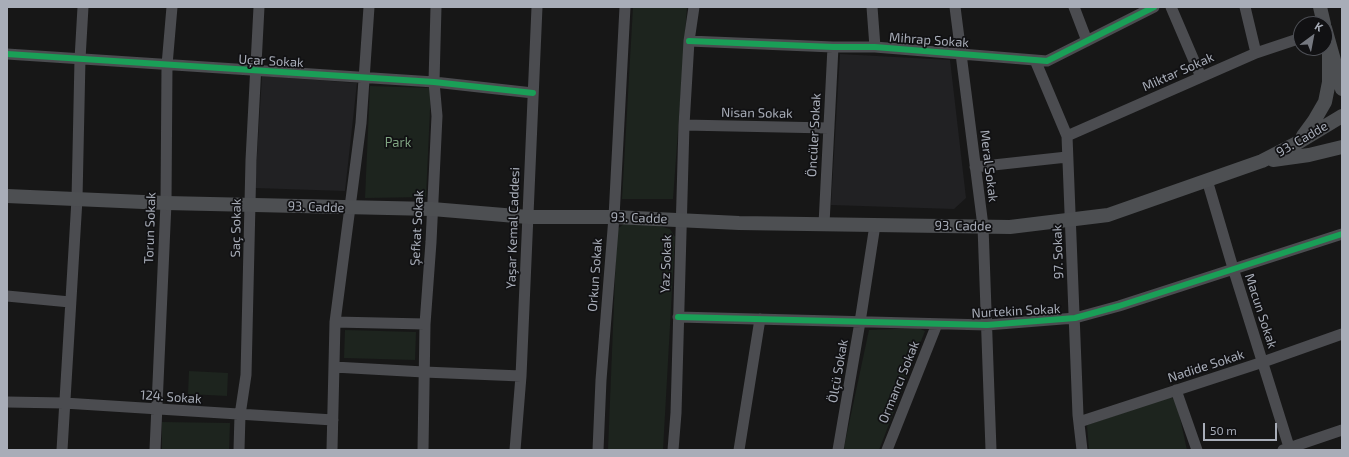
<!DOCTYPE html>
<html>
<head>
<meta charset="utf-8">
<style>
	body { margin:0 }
	#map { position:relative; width:1349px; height:457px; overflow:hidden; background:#171717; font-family:"Exo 2",sans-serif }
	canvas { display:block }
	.frame { position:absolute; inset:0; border:8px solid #a8adb8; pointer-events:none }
	.north { position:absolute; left:1293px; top:16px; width:40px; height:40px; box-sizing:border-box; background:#111113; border:1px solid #4d4f55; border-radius:50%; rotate:32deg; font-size:11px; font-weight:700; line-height:16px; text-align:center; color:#a8adb8 }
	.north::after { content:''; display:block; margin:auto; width:14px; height:18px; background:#757880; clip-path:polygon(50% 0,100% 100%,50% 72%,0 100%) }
	.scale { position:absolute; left:1203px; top:423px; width:74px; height:18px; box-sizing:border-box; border:2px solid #a8adb8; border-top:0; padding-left:5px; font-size:12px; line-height:14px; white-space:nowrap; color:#a8adb8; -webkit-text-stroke:3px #111113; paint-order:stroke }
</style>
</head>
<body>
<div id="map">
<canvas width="1349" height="457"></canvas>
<div class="frame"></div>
<div class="north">K</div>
<div class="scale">50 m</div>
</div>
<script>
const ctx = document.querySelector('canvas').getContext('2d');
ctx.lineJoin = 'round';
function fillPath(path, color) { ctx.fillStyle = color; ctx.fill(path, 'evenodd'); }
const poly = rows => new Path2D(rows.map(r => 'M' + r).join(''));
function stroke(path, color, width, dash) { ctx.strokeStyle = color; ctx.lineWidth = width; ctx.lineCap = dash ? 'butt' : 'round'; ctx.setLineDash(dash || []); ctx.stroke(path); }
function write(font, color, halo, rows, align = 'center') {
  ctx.font = font + ' "Exo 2",sans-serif'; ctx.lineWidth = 3.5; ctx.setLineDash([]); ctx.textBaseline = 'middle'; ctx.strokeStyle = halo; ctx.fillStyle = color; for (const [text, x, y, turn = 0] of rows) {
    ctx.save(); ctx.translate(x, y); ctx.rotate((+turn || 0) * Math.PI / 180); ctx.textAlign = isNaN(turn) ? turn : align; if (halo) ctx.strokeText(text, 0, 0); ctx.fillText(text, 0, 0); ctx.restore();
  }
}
fillPath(poly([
	[840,54,950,60,966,198,954,209,831,205],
	[262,76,357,83,345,191,255,188]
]), '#212123');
fillPath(poly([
	[633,7,687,7,673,199,622,199],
	[370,86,431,88,426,197,365,198],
	[624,224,659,226,670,229,675,237,663,450,608,450,617,229],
	[918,328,925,331,879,450,845,450,844,447,869,330],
	[345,330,416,332,415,360,344,358],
	[189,371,228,373,227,396,188,394],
	[1170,397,1176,400,1187,450,1089,450,1087,425],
	[162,422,230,423,229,450,162,450]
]), '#1d241e');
stroke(poly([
	[872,7,875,47],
	[955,7,983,226,991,450],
	[1074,7,1087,41],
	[1171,7,1201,77],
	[1245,7,1256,53],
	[689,41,833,47,875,47,1047,61,1154,7],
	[7,54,434,82,533,93],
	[1035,60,1067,136,1078,415,1082,450],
	[684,125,829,128],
	[1067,136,1256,53,1301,38],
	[975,167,1067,157],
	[1207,180,1233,268,1290,450],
	[824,224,833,47],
	[7,296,70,302],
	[678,317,987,325,1075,318,1119,306,1342,234],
	[335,322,425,324],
	[334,367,424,372,521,376],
	[1176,390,1197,450],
	[7,402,64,403,333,420],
	[1079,422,1263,362,1342,334],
	[62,450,77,199,80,59,83,7],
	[155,450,166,203,167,65,172,7],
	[239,450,240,415,246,375,251,160,259,7],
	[332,450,335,322,361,123,369,7],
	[423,450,425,324,431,242,437,116,434,82,436,7],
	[515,450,521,376,537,7],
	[598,450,601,380,614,217,625,7],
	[673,450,676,413,684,125,689,41,694,7],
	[739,450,760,319],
	[838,450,860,322,875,225],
	[887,450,937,324],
	[1283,450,1342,430]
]), '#4b4c50', 11);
stroke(poly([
	[1320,7,1324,24],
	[1325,28,1342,89],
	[1303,136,1314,121,1325,102,1329,82,1329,43],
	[1273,160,1309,155,1342,147],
	[7,196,166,203,432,209,528,217,614,217,739,223,1010,227,1108,215,1262,161,1299,142,1342,116]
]), '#4d4f52', 14);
stroke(poly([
	[689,41,833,47,875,47,1047,61,1154,7],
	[7,54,434,82,533,93],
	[678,317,987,325,1075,318,1119,306,1342,234]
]), '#1a9f57', 6);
write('13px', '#a8adb8', '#111113', [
	["Mihrap Sokak",929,40,4],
	["Uçar Sokak",271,61,3],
	["Miktar Sokak",1178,72,-24],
	["Nisan Sokak",757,113,1],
	["Öncüler Sokak",814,135,-87],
	["93. Cadde",1302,139,-30],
	["Meral Sokak",989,166,83],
	["93. Cadde",316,207,2],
	["93. Cadde",639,218,2],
	["93. Cadde",963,226,1],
	["Torun Sokak",150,228,-88],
	["Saç Sokak",236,228,-89],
	["Şefkat Sokak",417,228,-87],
	["Yaşar Kemal Caddesi",513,228,-88],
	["97. Sokak",1058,252,-92],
	["Yaz Sokak",666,264,-88],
	["Orkun Sokak",595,275,-86],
	["Nurtekin Sokak",1016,311,-3],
	["Macun Sokak",1261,311,72],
	["Nadide Sokak",1206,366,-18],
	["Ölçü Sokak",838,371,-80],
	["Ormancı Sokak",899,382,-68],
	["124. Sokak",171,397,4]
]);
write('13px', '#7fa381', '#111113', [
	["Park",398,143]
]);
</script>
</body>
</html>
